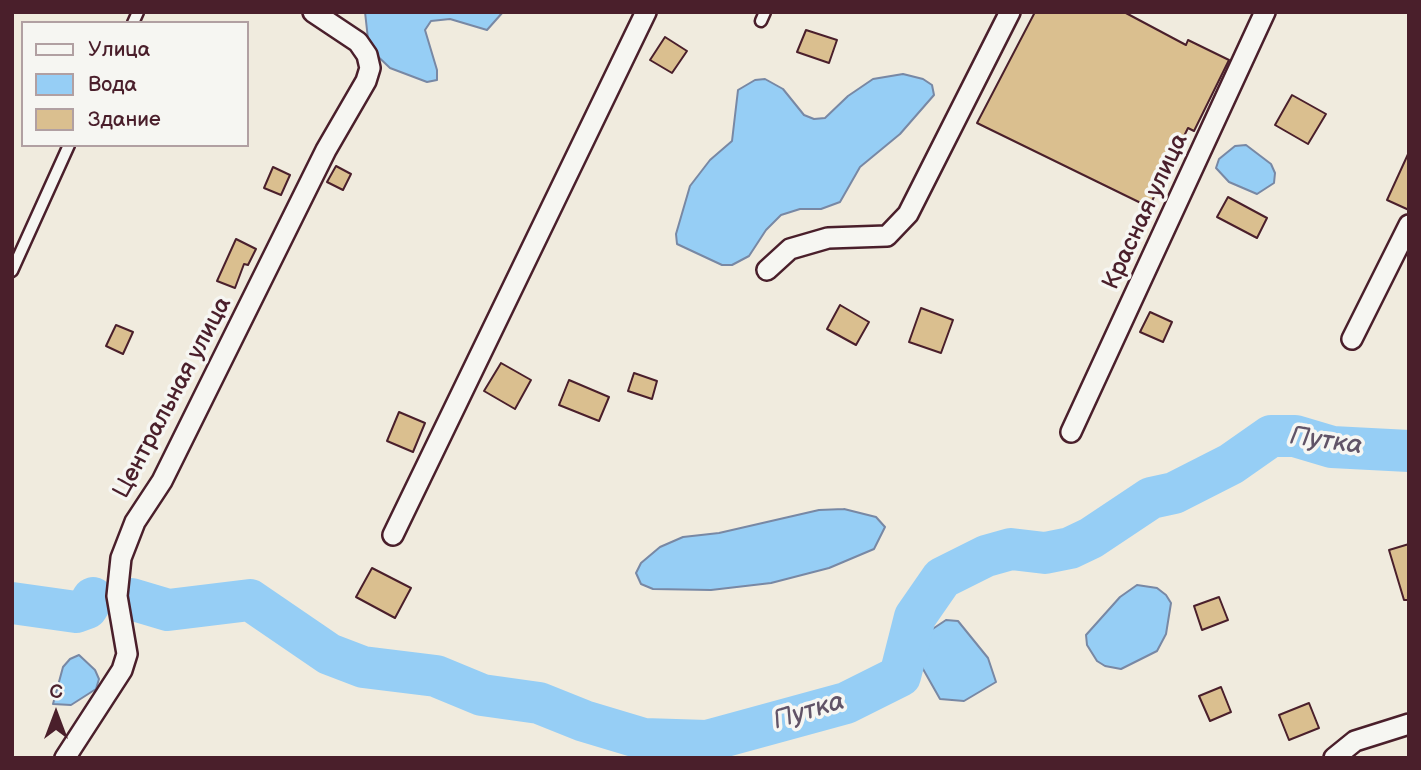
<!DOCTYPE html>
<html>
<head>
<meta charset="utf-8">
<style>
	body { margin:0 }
	#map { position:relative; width:1421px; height:770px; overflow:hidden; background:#f0ebde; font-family:"Balsamiq Sans",sans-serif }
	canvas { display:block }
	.frame { position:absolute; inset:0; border:14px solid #4a1f2b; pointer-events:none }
	.legend { position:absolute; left:21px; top:21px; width:228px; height:126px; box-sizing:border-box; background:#f6f6f2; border:2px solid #b1a0a2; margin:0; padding:9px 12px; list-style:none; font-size:21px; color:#4a1f2b }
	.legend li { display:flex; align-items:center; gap:14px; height:35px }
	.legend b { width:35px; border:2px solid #b1a0a2 }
	.north { position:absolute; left:21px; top:679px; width:70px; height:70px; -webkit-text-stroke:5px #f6f6f2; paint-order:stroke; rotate:0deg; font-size:19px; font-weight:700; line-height:28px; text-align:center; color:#4a1f2b }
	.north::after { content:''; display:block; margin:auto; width:24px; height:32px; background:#4a1f2b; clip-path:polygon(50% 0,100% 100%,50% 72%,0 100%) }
</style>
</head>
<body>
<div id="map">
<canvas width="1421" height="770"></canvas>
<div class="frame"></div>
<ul class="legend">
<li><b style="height:9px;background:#f6f6f2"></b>Улица</li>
<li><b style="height:19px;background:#96cef5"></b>Вода</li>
<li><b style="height:19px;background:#dabf8f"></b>Здание</li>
</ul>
<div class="north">С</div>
</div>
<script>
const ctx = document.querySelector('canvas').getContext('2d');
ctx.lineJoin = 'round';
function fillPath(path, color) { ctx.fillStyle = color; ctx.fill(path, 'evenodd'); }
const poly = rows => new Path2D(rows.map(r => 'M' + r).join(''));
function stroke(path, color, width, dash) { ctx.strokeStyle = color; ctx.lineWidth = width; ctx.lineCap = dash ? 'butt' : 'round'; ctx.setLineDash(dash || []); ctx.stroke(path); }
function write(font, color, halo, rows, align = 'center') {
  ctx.font = font + ' "Balsamiq Sans",sans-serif'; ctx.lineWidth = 7; ctx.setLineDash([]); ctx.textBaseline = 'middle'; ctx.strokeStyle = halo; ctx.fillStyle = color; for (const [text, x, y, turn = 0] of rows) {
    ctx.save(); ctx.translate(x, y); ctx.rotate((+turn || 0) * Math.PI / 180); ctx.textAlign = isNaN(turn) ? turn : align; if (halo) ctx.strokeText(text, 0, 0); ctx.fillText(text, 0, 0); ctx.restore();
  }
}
const water = poly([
	[365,12,503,12,487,30,450,19,431,21,425,30,437,70,437,80,427,82,390,68,369,48,365,12],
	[903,74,923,79,932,85,934,95,900,134,860,167,840,202,821,209,800,209,781,215,766,230,749,256,732,265,722,265,677,244,676,234,690,186,710,160,732,141,738,90,755,80,765,79,783,89,804,115,814,119,825,118,848,96,873,79,903,74],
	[1246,145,1271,164,1275,173,1274,183,1257,194,1229,182,1216,168,1219,159,1235,146,1246,145],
	[844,509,876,517,885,527,874,549,829,568,771,583,711,590,653,589,641,584,636,573,641,563,660,547,683,537,719,533,819,510,844,509],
	[1137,585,1157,588,1166,595,1171,603,1166,634,1157,651,1121,669,1105,666,1097,661,1087,645,1086,635,1120,597,1137,585],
	[946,620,958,621,988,658,996,682,964,701,940,699,923,669,921,657,925,634,946,620],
	[79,655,95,670,99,679,96,689,71,705,53,704,63,667,70,659,79,655]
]);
fillPath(water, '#96cef5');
stroke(water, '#7888a4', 2);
stroke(poly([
	[131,599,168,610,250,600,329,654,363,667,436,676,482,695,539,703,584,721,644,739,707,741,846,703,900,676,915,617,942,578,986,556,1011,549,1045,553,1070,548,1091,538,1151,498,1174,493,1231,464,1271,436,1295,436,1332,447,1409,451],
	[12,603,76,612,87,608,93,598]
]), '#96cef5', 42);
const building = poly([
	[1035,12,1124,12,1186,45,1188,40,1229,60,1194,131,1188,128,1149,207,977,123,1035,12],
	[806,30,837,40,829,63,797,52,806,30],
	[665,37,687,51,672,73,650,60,665,37],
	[1292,95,1326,114,1308,144,1275,125,1292,95],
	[1409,152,1409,210,1387,200,1409,152],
	[336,166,351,174,343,190,327,182,336,166],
	[273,167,290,175,281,195,264,188,273,167],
	[1228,197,1267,218,1257,238,1217,217,1228,197],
	[236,239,256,249,248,265,244,264,235,288,217,281,236,239],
	[840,305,869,322,856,345,827,329,840,305],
	[921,308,953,320,941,353,909,342,921,308],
	[1150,312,1172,322,1163,342,1140,332,1150,312],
	[116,325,133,332,123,354,106,346,116,325],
	[501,363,531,380,515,409,484,391,501,363],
	[634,373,657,381,652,399,628,391,634,373],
	[569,380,609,397,599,421,559,405,569,380],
	[399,412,425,423,413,452,387,441,399,412],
	[1409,544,1409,600,1404,600,1389,550,1409,544],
	[372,568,411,588,395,618,356,597,372,568],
	[1219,597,1228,620,1202,630,1194,606,1219,597],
	[1221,687,1231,712,1210,721,1199,696,1221,687],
	[1309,703,1319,728,1289,740,1279,715,1309,703]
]);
fillPath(building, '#dabf8f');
stroke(building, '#4a1f2b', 2);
const service = poly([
	[761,21,765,12],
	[133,23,138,12],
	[12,271,69,145]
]);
const minor = poly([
	[767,270,790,249,828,238,887,236,908,214,1010,12],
	[1352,339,1409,225],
	[1071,432,1265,12],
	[393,535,646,12],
	[65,758,122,670,127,654,117,596,121,558,135,522,162,481,326,150,366,81,370,68,367,55,358,42,313,12],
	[1334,758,1355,741,1409,724]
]);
stroke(service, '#4a1f2b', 15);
stroke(minor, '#4a1f2b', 24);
stroke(service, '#f6f6f2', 10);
stroke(minor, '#f6f6f2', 19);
write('24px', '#4a1f2b', '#f6f6f2', [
	["Красная улица",1146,212,-65],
	["Центральная улица",173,398,-62]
]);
write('italic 26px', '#615468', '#f6f6f2', [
	["Путка",1326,442,8],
	["Путка",809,712,-17]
]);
</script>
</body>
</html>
